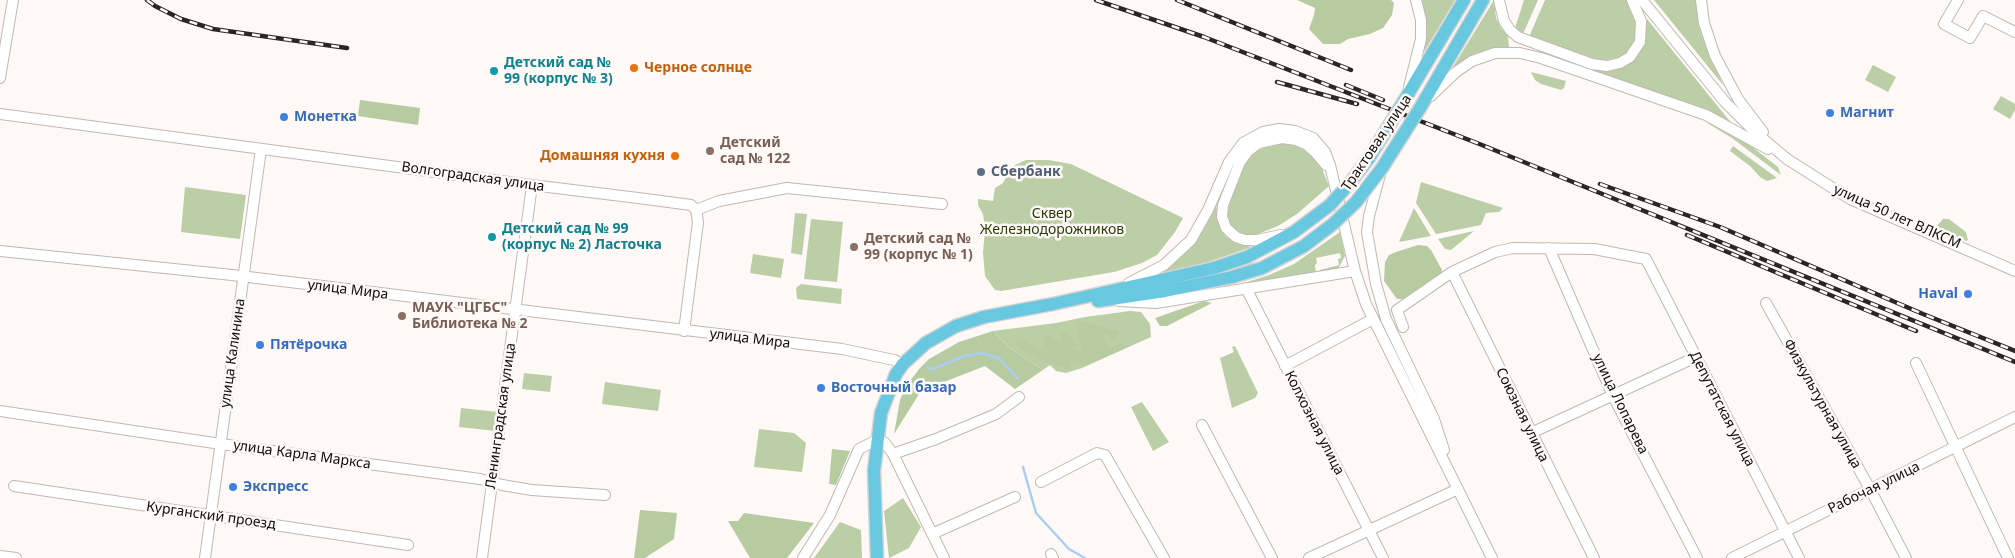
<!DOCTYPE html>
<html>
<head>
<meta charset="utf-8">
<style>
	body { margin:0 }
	canvas { display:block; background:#fef9f6 }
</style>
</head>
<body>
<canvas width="2015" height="558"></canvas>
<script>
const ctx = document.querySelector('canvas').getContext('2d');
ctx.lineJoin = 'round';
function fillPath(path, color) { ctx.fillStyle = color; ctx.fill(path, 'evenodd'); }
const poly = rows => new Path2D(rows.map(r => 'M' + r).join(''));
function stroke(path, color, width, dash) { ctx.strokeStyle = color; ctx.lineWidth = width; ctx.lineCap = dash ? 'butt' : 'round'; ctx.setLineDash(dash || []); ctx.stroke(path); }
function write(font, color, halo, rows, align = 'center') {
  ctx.font = font + ' "Noto Sans",sans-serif'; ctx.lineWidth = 5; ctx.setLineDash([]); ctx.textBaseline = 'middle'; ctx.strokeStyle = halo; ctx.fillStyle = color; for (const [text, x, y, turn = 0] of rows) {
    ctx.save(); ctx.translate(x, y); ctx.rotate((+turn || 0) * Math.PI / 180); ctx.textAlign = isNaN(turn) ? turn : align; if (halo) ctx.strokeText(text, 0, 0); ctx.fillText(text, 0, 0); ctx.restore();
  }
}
fillPath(poly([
	[1422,0,1455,0,1424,52,1427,31],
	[1494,0,1496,18,1501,28,1508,36,1509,48,1489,50,1476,54,1453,67],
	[1524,0,1538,0,1523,34,1515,28],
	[1545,0,1626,0,1633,10,1636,19,1635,41,1626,54,1621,57,1601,61,1529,37],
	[1654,0,1696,0,1701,34,1723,85],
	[1647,19,1733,125,1712,113,1593,70,1607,71,1619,69,1635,59,1644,44],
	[1873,65,1896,77,1888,92,1865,80],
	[1531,72,1566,81,1564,88,1561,90,1541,84,1535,80],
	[2001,96,2015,104,2015,110,2010,119,1993,109],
	[1705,119,1742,139,1778,167,1781,175,1732,138,1709,124],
	[1279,142,1298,146,1312,156,1321,166,1329,186,1297,214,1278,226,1253,236,1238,233,1231,227,1227,214,1239,173,1247,160,1257,151,1268,145],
	[1733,146,1777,178,1767,181,1760,177,1750,166,1730,151],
	[1026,160,1048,160,1071,164,1183,218,1175,232,1157,255,1142,263,1114,272,1001,291,995,290,985,276,983,253,985,228,983,214,978,205,978,199,993,201,995,188,1003,183,1008,173,1015,165],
	[1421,182,1503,208,1499,212,1486,213,1481,225,1436,234,1416,203],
	[185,187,246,195,240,239,181,232],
	[1216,203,1218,221,1225,236,1238,244,1252,247,1205,263,1161,273,1180,257,1195,241],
	[1414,208,1431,236,1399,242],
	[795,213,807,214,802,255,791,253],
	[811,219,843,222,837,282,804,279],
	[1943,219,1949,219,1966,232,1968,240,1966,241,1936,227],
	[1474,231,1451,250,1445,249,1438,239],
	[1340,232,1345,256,1338,269,1320,274,1320,270,1339,265,1338,259,1341,258,1340,253,1316,258,1317,263,1315,265,1316,274,1241,286,1241,284,1269,275,1294,264],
	[753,254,784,259,781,278,750,273],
	[801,284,842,289,841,304,797,299,796,288],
	[1130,311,1141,312,1150,324,1151,337,1082,368,1066,373,1056,371,1050,365,1043,370,1010,348,993,331,1056,323,1085,317],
	[1235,346,1258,393,1255,398,1232,408,1220,358,1234,352,1232,347],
	[524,373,552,376,550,392,522,389],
	[605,382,661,390,658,411,602,404],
	[1142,402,1169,442,1153,451,1131,407],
	[461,408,498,412,496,431,459,427],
	[759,429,794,433,806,443,802,472,754,467],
	[903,498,921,527,909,548,889,558,884,511],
	[840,522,861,530,862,558,814,558]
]), '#bbcea5');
fillPath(poly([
	[1297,0,1391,0,1394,3,1392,15,1383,28,1370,34,1348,39,1340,44,1323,44,1309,29,1314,15,1315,8],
	[360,100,420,108,418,125,358,116],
	[1418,245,1427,246,1431,250,1442,270,1441,275,1409,296,1402,299,1397,299,1384,281,1385,262,1389,255,1396,252],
	[1204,301,1212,303,1167,326,1160,326,1155,318],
	[1083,322,1118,331,1117,339,1111,339,1103,332,1103,338,1108,347,1121,344,1124,346,1123,349,1084,366,1075,359,1070,365,1071,370,1039,359,1015,345,1015,340,1020,338,1045,352,1043,339,1050,335,1061,344,1060,335,1063,333,1068,333,1076,346,1071,350,1082,352,1083,349,1078,339,1078,326],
	[993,331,1010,348,1043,370,1015,389,985,366,921,391,894,434,900,400,906,386,920,368,929,359,959,342],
	[832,449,850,451,836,485,829,484],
	[640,510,677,513,674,539,645,558,634,558],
	[744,513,814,523,787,558,750,558,728,521,738,521]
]), '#b7cba1');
stroke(poly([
	[927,367,933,369,964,356,983,353,1000,359,1018,379],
	[1023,467,1036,513,1069,549,1085,558]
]), '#aacef0', 2.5);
const minor = poly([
	[1499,0,1504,21,1510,30,1518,37,1592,64,1607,66,1620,63,1630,57,1640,42,1641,21,1632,0],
	[1642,0,1725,102,1755,132,1787,159,1850,199,2015,271],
	[1701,0,1704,23,1715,56,1738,99,1763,132],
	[1958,0,1944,24,1970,38,1983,16,2015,32],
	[0,78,13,0],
	[1409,87,1421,39,1421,20,1416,0],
	[1431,96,1456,72,1472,61,1495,53,1520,53,1541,58,1706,115,1768,149],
	[0,114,532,185,646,199,691,205,696,210],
	[1381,171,1369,216,1367,232,1376,284,1386,319,1434,419,1444,450],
	[696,210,719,201,787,188,942,204],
	[1281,235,1257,240,1245,240,1236,237,1226,228,1222,217,1223,205,1240,162,1248,151,1259,143,1282,138,1296,140,1306,144,1316,153,1326,165],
	[1549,248,1613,396,1697,558],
	[0,251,232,275,842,349,894,360,903,364],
	[1452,272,1594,558],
	[1129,283,1164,265,1191,240,1208,210,1229,162,1243,143,1263,132,1279,129,1295,131,1313,138,1325,152,1330,165,1355,271,1366,304,1492,558],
	[1246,288,1383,558],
	[1119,301,1156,303,1355,271],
	[1766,303,1870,489,1906,558],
	[1403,327,1397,310,1452,272,1495,252,1513,248,1594,249,1646,259,1799,558],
	[684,331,698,222,696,210],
	[1916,363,2008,558],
	[1285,366,1373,319],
	[0,411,221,444,480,479,502,485,532,490,605,495],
	[1202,425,1272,558],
	[1531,433,1696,357],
	[893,454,936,439,996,414,1019,397],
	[1041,482,1097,453,1105,455,1164,558],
	[14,486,408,545],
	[932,534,1015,497],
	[1051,554,1053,558],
	[0,556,16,558],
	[205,558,261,149],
	[482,558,532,185],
	[803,558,830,515,859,449,877,440,885,443,893,454,944,558],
	[1309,558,1458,489],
	[1732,558,2015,417]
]);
const major = poly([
	[1401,106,1464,0],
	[1420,108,1483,0],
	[1098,301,1165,291,1232,277,1262,268,1304,246],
	[877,558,874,471,881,413,896,374,903,364,926,343,956,326,984,317,1053,304,1214,268,1247,257,1294,232]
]);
stroke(minor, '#c0b8b2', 12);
stroke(major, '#d4d3d3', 15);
stroke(minor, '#fff', 10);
stroke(major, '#68c8e0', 12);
const rail = poly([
	[147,0,155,6,181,19,213,29,347,48],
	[1096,0,1204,37,1482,145,2015,362],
	[1177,0,1351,70],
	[1277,82,1357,104],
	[1346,85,1383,100],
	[1600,184,1720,227,1923,314,2015,351],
	[1687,235,1916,331]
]);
stroke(rail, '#292624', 4.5);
stroke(rail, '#fef9f6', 2.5, [8]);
const majorBridge = poly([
	[1294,232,1330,205,1350,183,1369,158,1401,106],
	[1304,246,1333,224,1356,202,1382,168,1420,108]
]);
stroke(majorBridge, '#d4d3d3', 15, []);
stroke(majorBridge, '#68c8e0', 12);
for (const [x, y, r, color] of [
	[634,68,5,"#e8710a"],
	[494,71,5,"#0f9aa8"],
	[1830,113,5,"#3f7fe0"],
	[284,117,5,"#3f7fe0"],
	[710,151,5,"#8d6e63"],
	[675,156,5,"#e8710a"],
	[981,172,5,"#5c6f8a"],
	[492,237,5,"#0f9aa8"],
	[854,247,5,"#8d6e63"],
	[1968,294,5,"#3f7fe0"],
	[402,316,5,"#8d6e63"],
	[260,345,5,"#3f7fe0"],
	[821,388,5,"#3f7fe0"],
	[233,487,5,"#3f7fe0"]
]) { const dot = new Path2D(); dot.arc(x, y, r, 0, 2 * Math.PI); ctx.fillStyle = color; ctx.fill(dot); stroke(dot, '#fef9f6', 2); }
write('bold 14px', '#0d838f', '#fef9f6', [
	["Детский сад №",504,63],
	["99 (корпус № 3)",504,79],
	["Детский сад № 99",502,229],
	["(корпус № 2) Ласточка",502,245]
], 'left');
write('bold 14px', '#c56008', '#fef9f6', [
	["Черное солнце",644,68],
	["Домашняя кухня",665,156,"right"]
], 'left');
write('bold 14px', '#366cbe', '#fef9f6', [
	["Магнит",1840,113],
	["Монетка",294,117],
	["Haval",1958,294,"right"],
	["Пятёрочка",270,345],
	["Восточный базар",831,388],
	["Экспресс",243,487]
], 'left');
write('bold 14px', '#785e54', '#fef9f6', [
	["Детский",720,143],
	["сад № 122",720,159],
	["Детский сад №",864,239],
	["99 (корпус № 1)",864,255],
	["МАУК \"ЦГБС\"",412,308],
	["Библиотека № 2",412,324]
], 'left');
write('14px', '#0f0c0a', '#fef9f6', [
	["Трактовая улица",1377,143,-56],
	["Волгоградская улица",473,177,8],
	["улица 50 лет ВЛКСМ",1897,217,24],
	["улица Мира",348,290,7],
	["улица Мира",750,339,7],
	["улица Калинина",233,353,-82],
	["улица Лопарева",1620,404,64],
	["Физкультурная улица",1822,404,61],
	["Депутатская улица",1722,409,63],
	["Союзная улица",1522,415,64],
	["Ленинградская улица",501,416,-82],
	["Колхозная улица",1314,423,63],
	["улица Карла Маркса",302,455,8],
	["Рабочая улица",1874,488,-26],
	["Курганский проезд",211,516,8]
]);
write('bold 14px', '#4e5e75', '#fef9f6', [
	["Сбербанк",991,172]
], 'left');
write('14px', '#2a3c0e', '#fef9f6', [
	["Сквер",1052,214],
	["Железнодорожников",1052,230]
]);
</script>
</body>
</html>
